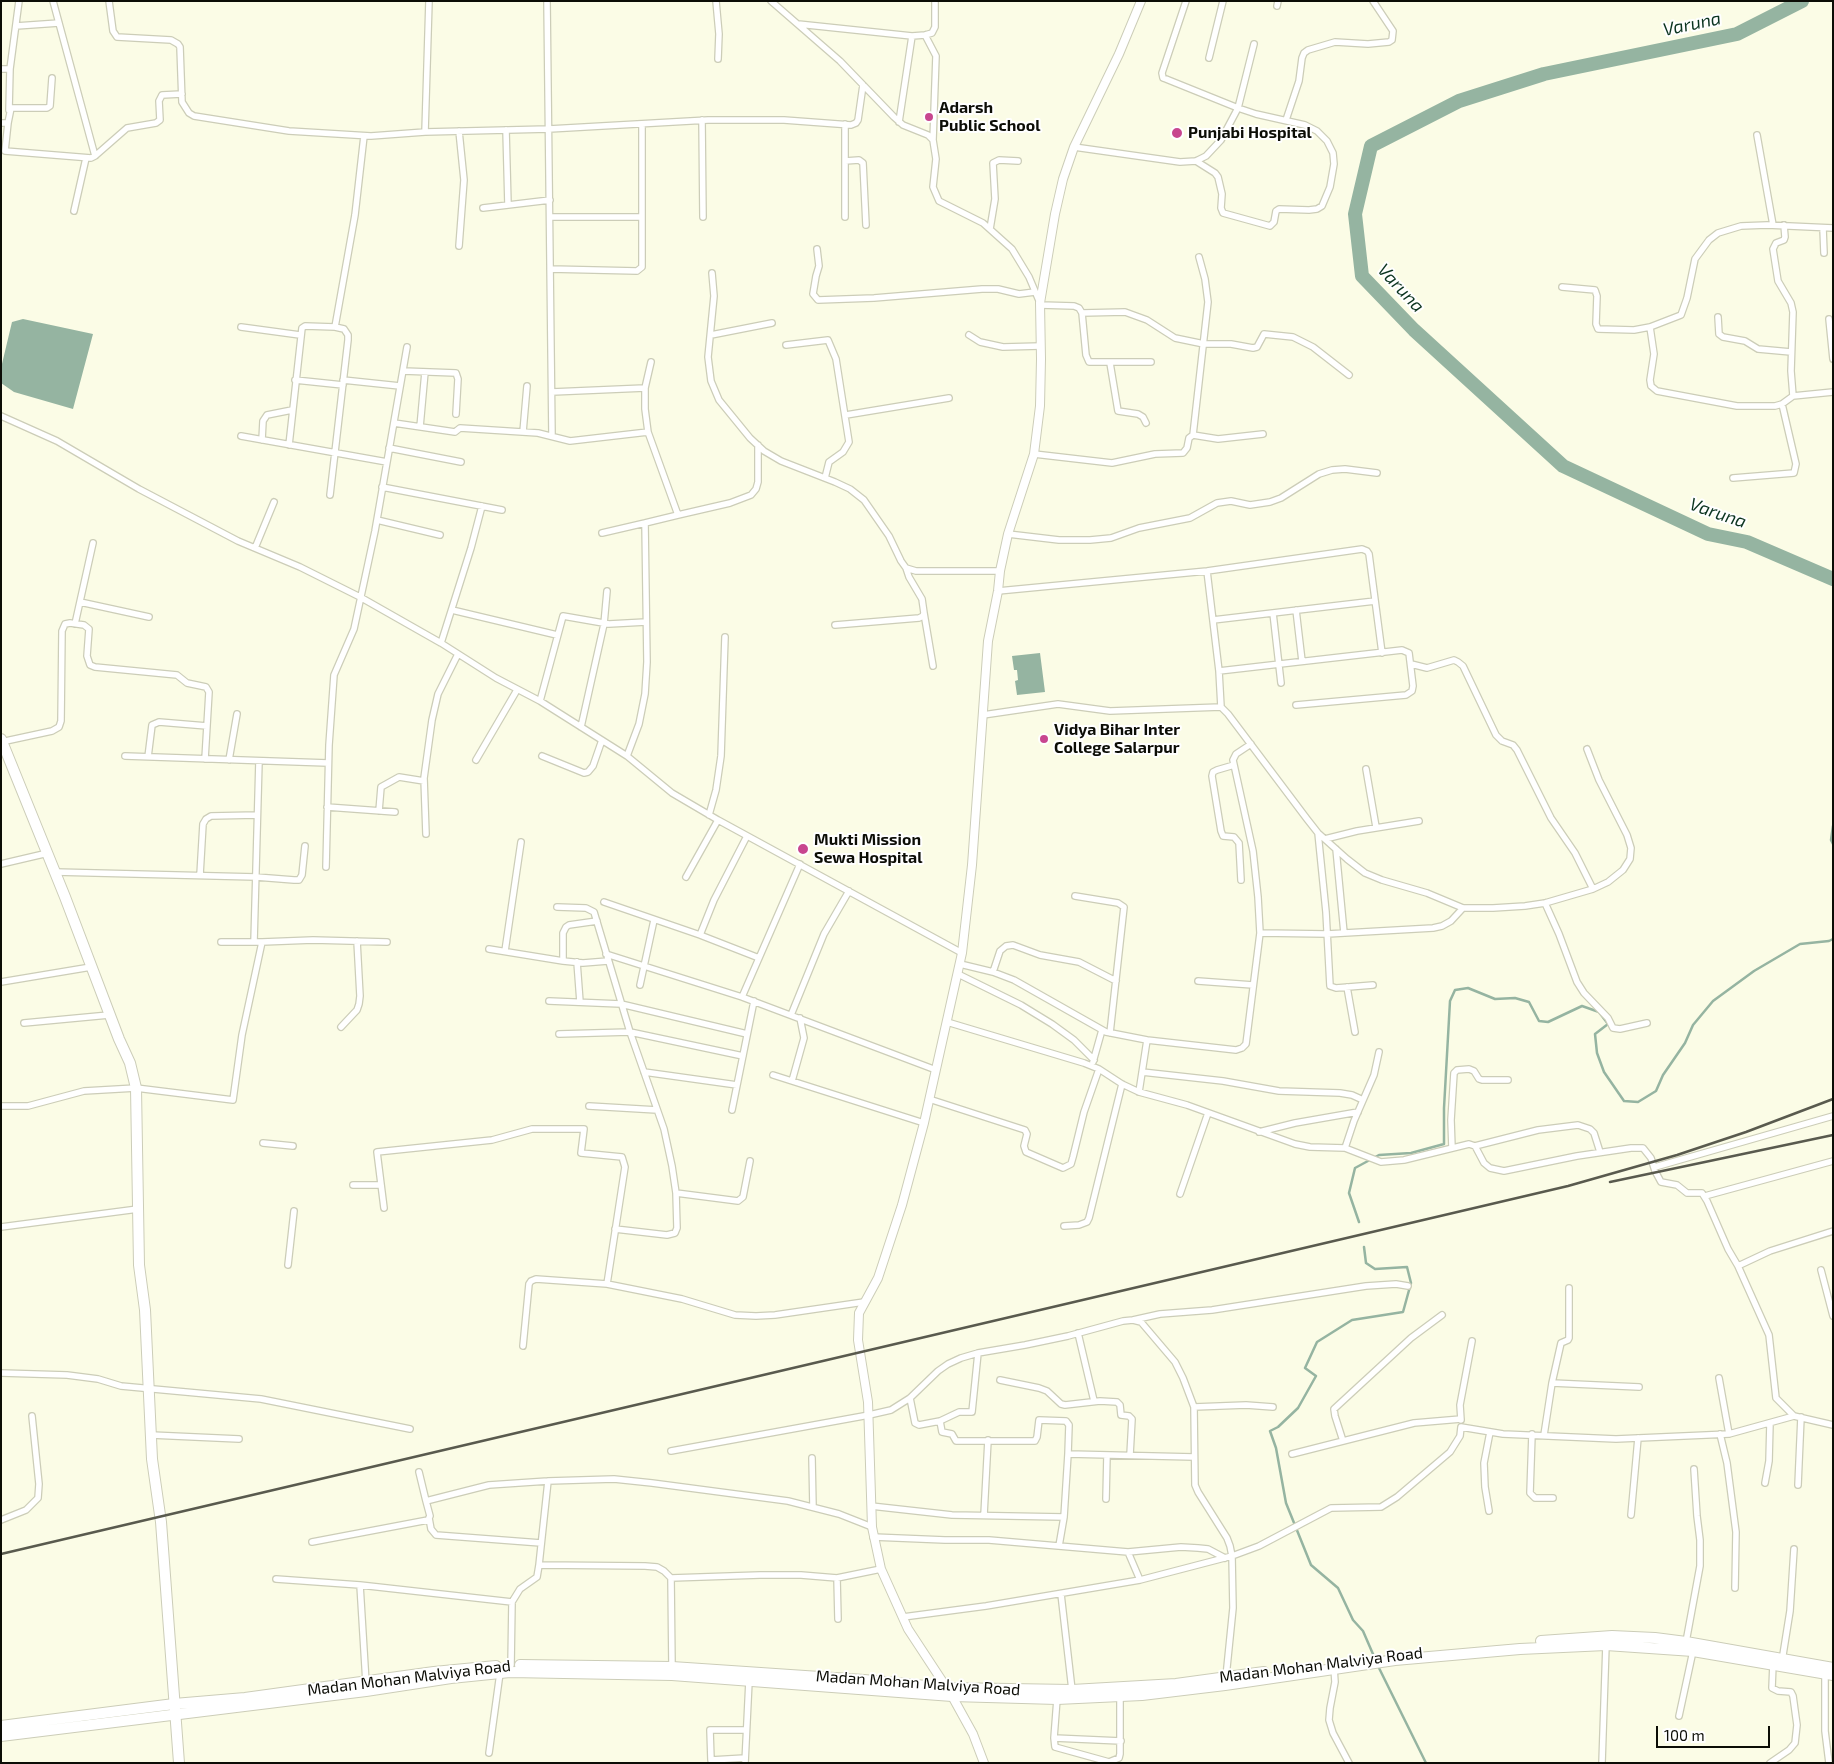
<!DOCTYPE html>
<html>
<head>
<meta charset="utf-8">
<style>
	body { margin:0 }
	#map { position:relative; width:1834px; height:1764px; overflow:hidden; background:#fbfce6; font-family:"Exo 2",sans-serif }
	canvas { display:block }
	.frame { position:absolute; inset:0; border:2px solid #0c0d06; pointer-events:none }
	.scale { position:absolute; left:1656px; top:1726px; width:114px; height:22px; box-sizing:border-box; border:2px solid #0c0d06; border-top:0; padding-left:6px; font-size:15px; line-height:18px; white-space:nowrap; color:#0c0d06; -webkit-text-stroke:4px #fff; paint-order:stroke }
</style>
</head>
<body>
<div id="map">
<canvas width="1834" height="1764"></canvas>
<div class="frame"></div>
<div class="scale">100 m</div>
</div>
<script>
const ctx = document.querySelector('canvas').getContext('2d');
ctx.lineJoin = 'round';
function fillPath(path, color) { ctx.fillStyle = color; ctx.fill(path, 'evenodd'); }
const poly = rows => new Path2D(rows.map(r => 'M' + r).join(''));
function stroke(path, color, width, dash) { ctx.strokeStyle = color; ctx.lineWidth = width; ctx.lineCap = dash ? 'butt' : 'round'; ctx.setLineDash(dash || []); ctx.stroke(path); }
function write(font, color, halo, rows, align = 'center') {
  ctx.font = font + ' "Exo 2",sans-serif'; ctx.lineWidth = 4; ctx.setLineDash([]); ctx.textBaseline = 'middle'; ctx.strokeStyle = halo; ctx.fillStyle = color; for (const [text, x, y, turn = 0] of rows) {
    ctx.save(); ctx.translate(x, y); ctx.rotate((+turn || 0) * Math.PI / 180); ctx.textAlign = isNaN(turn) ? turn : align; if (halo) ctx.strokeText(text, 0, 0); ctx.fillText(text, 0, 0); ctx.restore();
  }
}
fillPath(poly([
	[23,319,93,334,73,409,14,392,1,383,1,368,12,322],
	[1040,653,1045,692,1017,695,1015,681,1018,680,1017,670,1014,670,1012,656]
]), '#95b4a1');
stroke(poly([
	[1833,826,1831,840,1833,844],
	[1359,1222,1349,1193,1355,1168,1379,1155,1411,1153,1444,1144,1444,1108,1450,1001,1455,990,1468,988,1495,999,1515,998,1529,1002,1539,1021,1548,1022,1582,1006,1599,1012,1608,1024,1595,1034,1597,1053,1604,1072,1624,1101,1638,1102,1656,1091,1663,1075,1685,1043,1693,1025,1713,1001,1754,971,1800,944,1829,941,1833,939],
	[1364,1247,1366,1263,1375,1269,1407,1267,1411,1283,1403,1312,1352,1320,1317,1342,1305,1368,1316,1376,1298,1408,1278,1427,1270,1431,1276,1448,1286,1503,1311,1565,1338,1588,1353,1620,1363,1631,1376,1661],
	[1378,1666,1426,1763]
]), '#95b4a1', 2.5);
stroke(poly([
	[1802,1,1737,34,1544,74,1459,101,1371,146,1355,214,1362,276,1414,330,1563,466,1708,534,1747,542,1833,579]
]), '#95b4a1', 14);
const minor = poly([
	[53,1,95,156],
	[109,1,113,31,117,37,171,40,178,44,180,47,182,102,189,113,194,116,289,131,371,136,425,132,549,129,708,120,784,120,851,125,856,123,858,120,863,85],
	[547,1,552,436],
	[716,1,719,34,718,59],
	[771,1,840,61,894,117,903,125,928,135,933,140,936,159,933,187,939,201,983,223,1012,249,1029,277,1040,303],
	[1186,1,1162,73,1163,78,1166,79,1238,108,1254,44],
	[1277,6,1278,1],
	[798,24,912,36,925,35,932,33,935,27,935,1],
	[16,26,59,23],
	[925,35,936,56,933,140],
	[1209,58,1223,1],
	[1,69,10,69,19,1],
	[9,110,10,69],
	[702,120,703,217],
	[1286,120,1299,81,1302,58,1304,53,1308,50,1335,42,1368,44,1389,42,1392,40,1393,31,1373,1],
	[899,122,912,36],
	[1,123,8,123,5,151,91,158,95,156,127,128,156,123,160,120,159,101,162,95,182,94],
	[8,123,11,108,47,108,50,106,52,78],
	[506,130,508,205],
	[459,131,464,180,459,246],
	[425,132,429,1],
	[1757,135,1773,225],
	[1074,147,1180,162,1196,161,1206,156,1221,140,1238,108,1256,114,1305,125,1317,131,1327,141,1333,153,1334,164,1330,187,1322,206,1317,209,1309,210,1279,209,1276,211,1274,222,1270,226,1223,213,1221,208,1222,194,1218,177,1215,173,1196,161],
	[845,161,859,160,863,163,866,225],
	[483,208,550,200],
	[74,211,86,158],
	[550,217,642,217],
	[845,217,845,124],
	[1784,225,1785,237,1784,240,1776,243,1773,249,1778,281,1791,303,1793,312,1791,371,1793,396],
	[1823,228,1824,253],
	[990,229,995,199,993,163,999,160,1018,161],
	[817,249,819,266,816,276,813,294,818,300,874,298,982,289,998,289,1019,294,1035,292],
	[550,269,637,271,642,267,642,124],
	[712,273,714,296,708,357,711,381,719,400,750,438,764,451,781,461,835,482,850,489,864,500,889,536,901,561,906,568,916,571,1000,571],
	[1562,287,1595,290,1597,296,1596,324,1598,329,1634,330,1650,327,1681,315,1687,298,1695,259,1709,240,1718,233,1741,226,1767,225,1833,228],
	[1040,305,1074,306,1079,308,1082,313,1086,355,1089,362,1151,362],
	[1082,313,1125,312,1147,320,1175,338,1204,344,1231,344,1253,348,1257,347,1264,334,1293,337,1313,347,1349,375],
	[1718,317,1719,334,1723,337,1745,341,1758,349,1791,352],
	[1829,319,1833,359],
	[241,327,300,335],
	[1650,327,1654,354,1650,380,1651,386,1657,391,1737,406,1775,406,1782,404,1793,396,1833,392],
	[711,335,772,323],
	[969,335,980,342,1003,347,1041,346],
	[786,345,828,340,836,359,849,442,843,452,829,462,825,478],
	[1110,363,1118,411,1138,414,1143,417,1146,423],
	[403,371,456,373,458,379,456,414],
	[295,380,343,385],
	[343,380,400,386],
	[552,392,645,388],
	[846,415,949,398],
	[1,416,57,441,139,489,238,541,300,567,360,597,441,643,496,678,540,701,627,756,672,793,718,820,962,953],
	[394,423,455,432,460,428,538,433,570,441,648,432],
	[420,427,425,372],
	[523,432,527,386],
	[1193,435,1208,302,1205,279,1199,257],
	[241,436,387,462],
	[262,440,263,421,267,415,292,410],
	[289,445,302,328,305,326,335,327],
	[389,448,461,462],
	[1034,454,1112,463,1155,454,1183,453,1187,448,1189,438,1193,435,1218,439,1263,434],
	[1733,478,1794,473,1796,464,1782,404],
	[382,487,502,510],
	[330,495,348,340,348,335,344,329,335,327,355,215,364,136],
	[678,515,730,503,751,495,756,489,758,482,758,445],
	[377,520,440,535],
	[602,533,645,523],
	[1008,534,1059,540,1090,540,1111,538,1139,528,1190,518,1217,503,1231,501,1250,505,1270,502,1281,498,1319,474,1332,470,1345,469,1377,473],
	[255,548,274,502],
	[1207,571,1219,671,1221,707],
	[998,591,1207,571,1362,549,1367,551,1369,554,1382,653],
	[80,602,149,617],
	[452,610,557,635],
	[1296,610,1302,661],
	[924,613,933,666],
	[1273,613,1281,683],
	[1213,620,1375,601],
	[75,624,93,543],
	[835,625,919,618,923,616,924,613,922,599,909,577,906,568],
	[441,643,471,548,482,506],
	[1411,664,1427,668,1454,660,1458,662,1463,666,1496,735,1502,741,1513,745,1517,750,1551,818,1575,853,1593,889],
	[1219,671,1402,650,1409,653,1413,686,1412,691,1406,695,1296,705],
	[540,701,563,616,609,624,646,622],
	[983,715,1058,704,1110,711,1221,707,1228,714,1307,819,1318,833,1347,859,1365,873,1382,880,1427,893,1463,908,1493,908,1525,906,1545,903,1593,889,1608,882,1623,870,1630,859,1631,848,1627,835,1599,780,1587,749],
	[581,727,604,624,607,591],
	[1,742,52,731,59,727,61,721,62,631,65,624,70,623,84,625,89,629,87,656,90,665,95,667,177,675,187,683,206,687,209,692,205,759],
	[125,756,328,763],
	[542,756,584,773,588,772,593,766,602,740],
	[627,756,639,724,645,694,647,662,645,523,678,515,648,432,645,409,645,388,651,362],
	[148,757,152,725,159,722,207,726],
	[229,760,237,714],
	[476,760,517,690],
	[1234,765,1217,770,1213,772,1212,776,1221,831,1223,836,1234,837,1239,843,1241,880],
	[1366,769,1376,827],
	[327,807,395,812],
	[379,811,381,787,399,777,424,781],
	[709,815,716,790,721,756,725,637],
	[1318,833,1326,912,1330,986,1336,988,1373,985],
	[426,834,424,778,432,720,438,694,458,654],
	[1325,839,1357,831,1419,821],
	[1336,849,1344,933],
	[1,864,48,853],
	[800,864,742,997,936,1070],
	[326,867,329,745,334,675,354,629,375,531,407,347],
	[55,872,256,877,294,880,299,880,302,875,305,846],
	[200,875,203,824,206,819,211,816,257,815],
	[686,877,718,820],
	[1075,896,1118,903,1124,907,1110,1033],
	[604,902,700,935,759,958],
	[1545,903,1559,934,1577,982,1584,993,1608,1018,1613,1028,1620,1029,1647,1023],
	[557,907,586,908,594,912,630,1032,664,1129,672,1166,676,1193,677,1228,675,1233,667,1235,615,1229],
	[597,921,569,925,566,927,563,933,563,961,583,963,608,961],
	[1260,933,1327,934,1433,928,1442,926,1451,921,1463,908],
	[700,935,714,900,747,836],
	[221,942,262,942,313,940,387,942],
	[254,942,259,761],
	[489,949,563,961],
	[505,951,521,842],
	[606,954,742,997],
	[577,962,580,1002],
	[960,964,993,972,1014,980,1106,1032,1147,1040],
	[993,972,1000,951,1006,946,1013,945,1040,955,1079,962,1116,981],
	[958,974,1021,1005,1052,1024,1074,1040,1094,1060],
	[1198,981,1253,985],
	[1,982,91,967],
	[640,985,654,920],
	[1347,987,1355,1032],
	[549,1001,621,1004,747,1034],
	[791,1015,824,934,849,891],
	[947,1022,1084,1063,1099,1069,1122,1084,1139,1092,1187,1105,1295,1144,1310,1147,1345,1148,1381,1162,1404,1160,1469,1144,1475,1146,1484,1163,1490,1168,1504,1171,1577,1156,1631,1148,1643,1148,1651,1158,1655,1171,1661,1182,1677,1185,1687,1193,1702,1193,1707,1201,1728,1249,1738,1266,1769,1335,1776,1398,1794,1416],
	[24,1023,109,1015],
	[341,1027,357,1010,359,1004,360,996,357,941],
	[559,1034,630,1032,743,1056],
	[1093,1062,1102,1030],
	[644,1072,737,1085],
	[1142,1072,1223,1081,1279,1091,1340,1093,1352,1095,1363,1100],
	[773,1075,924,1123],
	[792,1081,804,1038,800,1018],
	[1139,1092,1147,1040,1236,1050,1242,1048,1246,1044,1260,933,1258,897,1253,851,1233,760,1236,754,1251,744],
	[929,1099,1025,1130,1027,1134,1024,1146,1026,1152,1063,1168,1071,1164,1073,1157,1084,1112,1099,1069],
	[1,1106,28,1106,84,1091,136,1088,233,1100,242,1035,262,942],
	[589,1106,657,1110],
	[732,1110,754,1001],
	[1259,1132,1295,1123,1358,1112],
	[263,1143,293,1146],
	[1475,1146,1538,1130,1578,1125,1590,1129,1594,1133,1600,1152],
	[1345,1148,1354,1121,1374,1075,1379,1052],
	[1452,1148,1451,1120,1454,1073,1457,1070,1469,1069,1474,1071,1479,1079,1482,1080,1508,1080],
	[1655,1167,1833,1116],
	[353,1185,381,1185],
	[676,1193,738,1201,743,1197,750,1161],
	[1180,1194,1208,1113],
	[1705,1196,1833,1161],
	[384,1208,377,1152,492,1140,532,1129,584,1129,581,1153,622,1157,625,1167,607,1284,682,1299,735,1315,756,1316,775,1315,864,1302],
	[1064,1226,1079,1225,1087,1222,1089,1218,1122,1084],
	[1,1227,138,1209],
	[288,1265,294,1211],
	[1738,1266,1770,1251,1833,1231],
	[1821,1270,1833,1316],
	[1133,1320,1160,1314,1212,1310,1366,1286,1396,1284,1408,1286],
	[1078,1333,1094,1401],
	[523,1346,529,1284,531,1281,536,1279,607,1284],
	[1,1373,67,1375,98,1379,121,1386,261,1399,410,1429],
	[1719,1378,1729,1434],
	[1000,1380,1039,1388,1047,1391,1061,1404,1065,1405,1100,1401,1117,1402,1120,1405,1121,1415,1129,1416,1132,1419,1130,1455],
	[1552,1383,1639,1387],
	[910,1398,915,1423,919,1425,940,1421,959,1412,972,1412,978,1353],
	[1194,1407,1246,1405,1273,1407],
	[1461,1420,1460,1405,1472,1341],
	[940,1421,942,1432,952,1434,956,1441,1035,1441,1037,1437,1039,1420,1066,1421,1069,1425,1068,1454],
	[1532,1434,1530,1493,1535,1498,1553,1498],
	[1720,1434,1727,1463,1736,1532,1735,1588],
	[151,1435,239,1439],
	[1544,1435,1552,1383,1561,1343,1568,1340,1569,1338,1569,1288],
	[1343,1441,1335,1416,1334,1409,1411,1338,1442,1315],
	[671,1451,869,1415,891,1410,910,1398,938,1371,948,1364,961,1358,978,1353,1025,1345,1068,1336,1123,1321,1133,1320,1141,1322,1175,1362,1183,1378,1194,1407,1195,1485,1198,1492,1227,1538,1230,1546,1232,1556,1233,1608,1226,1677],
	[1292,1454,1414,1423,1461,1419],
	[812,1458,813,1507],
	[419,1472,426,1501],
	[548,1481,539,1565,645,1566,657,1567,664,1571,671,1578],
	[1765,1483,1769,1461,1770,1423],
	[1798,1485,1801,1417],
	[1106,1499,1107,1455],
	[871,1506,952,1515,1064,1517],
	[1489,1511,1485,1487,1484,1463,1490,1432],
	[984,1515,988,1440],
	[1631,1515,1638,1438],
	[429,1518,431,1529,436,1535,541,1543],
	[1,1520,26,1510,38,1498,39,1484,32,1416],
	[873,1537,945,1540,989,1540,1128,1552,1140,1580],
	[312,1542,428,1520,430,1516,426,1501,489,1485,548,1481,614,1479,652,1483,788,1501,839,1514,872,1527],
	[1059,1546,1064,1517,1068,1454,1194,1457],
	[1128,1552,1181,1547,1198,1548,1208,1549,1225,1558],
	[837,1578,838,1619],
	[276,1579,360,1585,512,1602],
	[360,1585,366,1683],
	[1061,1594,1072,1690],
	[903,1617,986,1606,1140,1580,1232,1556,1259,1546,1331,1508,1381,1507,1397,1497,1450,1452,1460,1436,1461,1427,1503,1434,1616,1439,1729,1434,1794,1416,1833,1425],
	[1686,1642,1700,1566,1700,1540,1697,1516,1694,1469],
	[1782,1661,1790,1611,1794,1549],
	[511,1665,512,1602,520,1589,537,1577,539,1565],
	[672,1667,671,1578,760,1575,801,1575,837,1578,881,1569],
	[1334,1668,1335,1682,1330,1708,1329,1720,1333,1733,1349,1763],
	[1825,1674,1825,1731,1829,1763],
	[1057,1699,1054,1738,1055,1747,1109,1762,1119,1758,1120,1754,1120,1695],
	[1679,1716,1693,1651],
	[1054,1738,1121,1741],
	[489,1753,500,1673],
	[745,1758,711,1760,710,1730,746,1730],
	[745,1763,749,1681],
	[1602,1763,1606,1645],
	[1770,1763,1789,1750,1795,1743,1797,1725,1793,1696,1791,1692,1778,1691,1772,1688,1773,1664]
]);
const tertiary = poly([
	[984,1763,973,1734,952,1696,908,1629,881,1569,872,1527,868,1402,858,1340,859,1313,878,1278,902,1205,924,1123,962,953,972,865,988,641,998,591,1000,571,1008,534,1034,454,1040,406,1041,359,1040,303,1055,214,1063,179,1074,147,1119,54,1141,1]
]);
const primary = poly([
	[1,739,65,897,119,1039,130,1063,136,1088,139,1265,145,1310,152,1459,161,1522,179,1763]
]);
const trunk = poly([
	[1541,1641,1612,1636,1655,1638,1686,1642,1833,1668],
	[520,1665,672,1667,864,1680,947,1688,1072,1690,1176,1684,1264,1672],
	[1,1726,174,1704,245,1698,434,1672,496,1666],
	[1,1736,366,1691,451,1678,510,1672,672,1675,952,1696,1057,1699,1142,1695,1225,1685,1395,1660,1520,1649,1606,1645,1693,1651,1833,1675]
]);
stroke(minor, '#cccdb8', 8);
stroke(tertiary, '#cccdb8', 10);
stroke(primary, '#cccdb8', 12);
stroke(trunk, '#cccdb8', 12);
stroke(minor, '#fff', 5.5);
stroke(tertiary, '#fff', 8);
stroke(primary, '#fff', 10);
stroke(trunk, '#fff', 10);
stroke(poly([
	[1610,1182,1833,1135],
	[1,1554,1568,1186,1677,1155,1746,1132,1833,1099]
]), '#595a4e', 2.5);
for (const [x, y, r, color] of [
	[929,117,5,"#c8468f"],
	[1177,133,6,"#c8468f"],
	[1044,739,5,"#c8468f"],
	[803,849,6,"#c8468f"]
]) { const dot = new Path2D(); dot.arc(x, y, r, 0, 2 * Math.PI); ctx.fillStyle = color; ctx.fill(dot); stroke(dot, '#fff', 2); }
write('bold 16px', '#0c0d06', '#fff', [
	["Adarsh",939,108],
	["Public School",939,126],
	["Punjabi Hospital",1188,133],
	["Vidya Bihar Inter",1054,730],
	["College Salarpur",1054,748],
	["Mukti Mission",814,840],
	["Sewa Hospital",814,858]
], 'left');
write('16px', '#0c0d06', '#fff', [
	["Madan Mohan Malviya Road",1321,1665,-7],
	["Madan Mohan Malviya Road",409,1678,-7],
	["Madan Mohan Malviya Road",918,1683,4]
]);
write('italic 18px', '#0b341f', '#fff', [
	["Varuna",1692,24,-12],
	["Varuna",1401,288,47],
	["Varuna",1718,513,19]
]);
</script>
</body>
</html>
